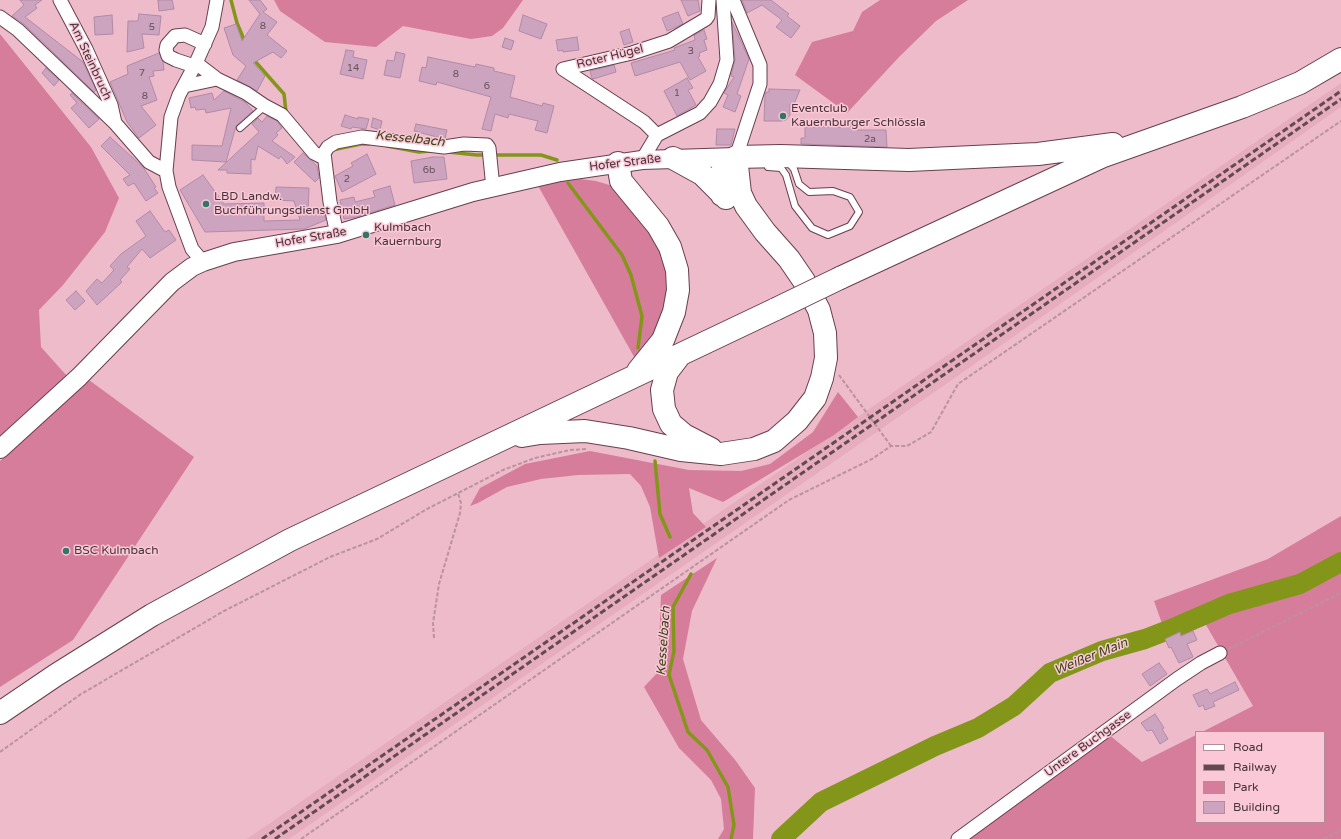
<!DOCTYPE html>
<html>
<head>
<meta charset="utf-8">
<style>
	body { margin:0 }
	#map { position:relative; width:1341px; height:839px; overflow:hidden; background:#edbbca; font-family:"Varela Round",sans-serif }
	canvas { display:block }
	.legend { position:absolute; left:1195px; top:731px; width:130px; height:92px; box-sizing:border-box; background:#fac8d7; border:1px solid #b38d98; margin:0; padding:5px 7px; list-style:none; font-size:12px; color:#48343a }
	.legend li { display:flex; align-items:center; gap:8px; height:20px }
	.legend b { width:20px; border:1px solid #b38d98 }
</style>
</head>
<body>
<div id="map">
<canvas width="1341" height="839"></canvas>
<ul class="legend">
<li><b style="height:5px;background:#fff"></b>Road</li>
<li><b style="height:5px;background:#634a52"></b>Railway</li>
<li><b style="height:11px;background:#d77d9c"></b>Park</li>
<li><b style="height:11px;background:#cda4bf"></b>Building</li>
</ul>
</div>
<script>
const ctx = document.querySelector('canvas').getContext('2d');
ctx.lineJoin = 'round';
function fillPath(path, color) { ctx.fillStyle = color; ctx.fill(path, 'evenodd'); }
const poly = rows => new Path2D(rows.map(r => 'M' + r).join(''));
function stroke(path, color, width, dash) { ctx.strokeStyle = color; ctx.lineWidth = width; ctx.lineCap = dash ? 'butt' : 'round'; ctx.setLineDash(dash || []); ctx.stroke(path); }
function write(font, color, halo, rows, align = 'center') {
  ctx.font = font + ' "Varela Round",sans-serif'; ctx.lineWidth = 3; ctx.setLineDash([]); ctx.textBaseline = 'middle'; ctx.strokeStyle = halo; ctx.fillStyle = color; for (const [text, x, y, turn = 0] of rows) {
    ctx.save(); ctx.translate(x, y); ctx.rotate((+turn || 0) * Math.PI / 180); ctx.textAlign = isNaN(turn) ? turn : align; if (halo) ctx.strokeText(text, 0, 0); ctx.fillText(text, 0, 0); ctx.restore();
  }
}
fillPath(poly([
	[1341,83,1341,107,946,384,289,839,247,839]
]), '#e6adbf');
fillPath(poly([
	[274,0,523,0,503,28,492,36,471,39,403,26,376,47,325,42,280,11],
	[880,0,968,0,936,21,899,57,847,113,795,75,812,42,853,31,862,12],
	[0,34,91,147,119,198,105,232,63,285,39,310,41,347,67,376,0,437],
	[572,178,596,181,613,186,630,198,670,268,661,328,637,362,537,184],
	[89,380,194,457,73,640,0,687,0,461],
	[838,392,858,417,834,435,723,502,689,488,693,513,706,527,659,558,650,507,641,486,630,474,578,475,541,479,507,487,478,503,470,506,480,488,525,464,590,451,689,470,741,471,770,464,813,432],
	[1341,516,1341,839,963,839,1107,733,1142,762,1196,735,1196,822,1324,822,1324,732,1202,732,1253,706,1202,618,1165,632,1154,601,1268,559],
	[717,558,692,611,683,659,701,720,736,761,755,788,753,839,718,839,724,829,721,799,711,780,679,748,644,687,658,672,661,595]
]), '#d77d9c');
stroke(poly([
	[231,0,237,23,245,42],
	[253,59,284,94,286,112],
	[387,146,419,152,430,151],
	[332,150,361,144,369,144],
	[448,152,477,155,541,155,557,160],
	[568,183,622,255,631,275,642,316,638,348],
	[655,461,660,514,670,537],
	[691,574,673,607,674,651,669,675,688,732,707,750,728,787,734,825,731,839]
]), '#839619', 3.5);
stroke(poly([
	[781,839,821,802,935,746,978,728,1014,706,1050,673,1102,651,1145,639,1176,627,1229,604,1300,584,1341,562]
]), '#839619', 20);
const building = poly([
	[20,0,42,0,35,5,37,8,25,17,83,62,96,90,94,92,24,24,12,16,24,5,20,0],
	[158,0,172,0,174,9,159,11,158,0],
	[249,0,260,0,267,9,263,12,277,22,267,35,287,51,281,58,273,52,253,63,265,76,257,91,237,80,246,66,233,55,224,28,236,24,242,41,260,14,249,0],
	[681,0,698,0,700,11,688,16,681,0],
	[742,0,771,0,789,14,787,16,800,26,791,38,776,27,782,20,762,5,747,13,742,0],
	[678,12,683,24,667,31,662,18,678,12],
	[139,14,161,16,159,35,142,34,144,48,127,52,128,21,138,21,139,14],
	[112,15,113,34,95,35,94,17,112,15],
	[523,15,547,24,541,39,519,31,523,15],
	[732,22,749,59,737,94,741,96,735,112,723,107,728,95,724,93,734,77,731,76,735,60,732,22],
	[629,29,633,42,624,45,620,32,629,29],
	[704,30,707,39,704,40,707,50,699,53,700,56,698,57,706,71,690,80,680,62,635,76,631,63,675,50,674,48,695,40,694,35,704,30],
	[577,37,579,50,563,52,563,50,558,51,556,40,577,37],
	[505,38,514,41,511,50,502,47,505,38],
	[346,50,354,51,353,57,367,60,363,79,340,74,346,50],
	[396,52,405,54,400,78,384,75,387,60,394,61,396,52],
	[159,53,163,62,164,70,153,71,154,76,149,77,157,100,141,106,156,125,139,138,127,122,110,82,128,74,127,66,159,53],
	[428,57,475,67,476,64,494,68,494,71,515,76,510,97,542,106,543,103,554,106,547,133,535,130,538,121,509,114,508,118,495,114,491,131,482,129,491,97,437,82,436,85,419,81,422,67,426,68,428,57],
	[614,65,616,72,593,79,592,78,590,71,614,65],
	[46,68,59,80,54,86,42,73,46,68],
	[687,78,693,88,688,90,696,105,677,116,664,91,687,78],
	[769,89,800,90,794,104,790,104,790,115,786,120,781,121,764,121,765,95,766,92,769,92,769,89],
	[224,91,245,102,253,111,236,126,226,162,192,160,192,145,222,146,231,108,206,113,205,109,196,110,195,107,191,108,189,98,212,93,214,100,224,91],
	[72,93,99,119,89,128,71,108,77,103,70,95,72,93],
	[345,115,358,119,358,117,369,119,366,129,352,127,351,129,341,126,345,115],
	[267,116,277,121,282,128,276,133,278,135,272,141,295,157,287,164,281,156,279,159,258,146,255,160,251,159,251,174,227,173,227,170,218,170,259,132,252,124,258,118,262,122,267,116],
	[373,118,382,121,380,130,371,127,373,118],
	[857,123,857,130,886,130,887,147,801,144,801,138,805,138,805,127,841,127,841,124,857,123],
	[416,124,447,130,445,139,414,131,416,124],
	[717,129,735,129,731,145,716,145,717,129],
	[110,137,143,167,156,187,154,188,158,193,146,201,134,183,128,186,123,179,130,175,101,146,110,137],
	[303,153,317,166,319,178,315,182,294,162,303,153],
	[367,154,376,174,342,192,335,176,353,166,351,163,367,154],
	[433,157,444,157,447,179,414,183,411,161,433,157],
	[203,175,224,204,264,203,264,221,300,220,294,201,275,200,276,187,309,188,308,213,322,208,326,220,304,229,205,232,180,190,203,175],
	[390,186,395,205,357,217,344,219,340,200,354,197,355,202,375,197,373,191,390,186],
	[150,211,165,232,169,230,176,240,150,258,142,249,127,267,130,269,120,280,122,282,97,305,86,291,97,279,102,283,114,270,110,266,121,254,146,236,136,221,150,211],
	[76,291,85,301,75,310,66,300,76,291],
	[1193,631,1197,640,1187,644,1193,657,1179,663,1171,647,1169,648,1165,639,1180,632,1181,636,1193,631],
	[1159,663,1167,674,1150,686,1142,674,1159,663],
	[1235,682,1239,690,1213,702,1215,706,1205,710,1203,705,1199,707,1193,695,1207,689,1210,694,1235,682],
	[1155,714,1164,728,1162,729,1168,739,1160,744,1152,730,1147,731,1141,723,1155,714]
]);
fillPath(building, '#cda4bf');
stroke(building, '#b28aa5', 1);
const lane = poly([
	[240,128,265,106],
	[768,167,781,168,786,175,795,206,812,228,828,235,850,226,859,212,850,197,833,191,809,192,799,184,794,169,788,162]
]);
const street = poly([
	[60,0,86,49,111,105,115,123],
	[733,0,760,65,760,84,736,157],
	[0,17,18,30,64,74,115,123,149,162,166,171],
	[196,63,217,79,246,93,265,106,282,115,314,153,324,158],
	[194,66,176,60,168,56,166,50,167,45,175,36,185,35,205,44],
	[563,69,632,53,669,41,706,19,708,16,709,0],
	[563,69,644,122,657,135],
	[184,86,217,79],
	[642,160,657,135,700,113,710,102,720,84,727,60,723,0],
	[337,234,330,202,324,153,328,147,336,142,362,137,444,147,464,144,487,145,489,148,493,188],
	[203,262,192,249,169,187,166,171,171,117,179,95,196,63,212,27,217,0],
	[958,839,1177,679,1201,663,1220,653]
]);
const secondary = poly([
	[0,449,79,377,172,282,192,267,203,262,234,252,337,234,473,192,560,172,642,160,736,157]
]);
const highway = poly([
	[673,158,702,174,726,198],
	[618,163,621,181,658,226,670,247,677,270,678,290,674,312,663,340,638,371],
	[722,195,719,179,723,169,728,162,736,157,781,156,909,160,1038,154,1113,144],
	[840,278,1101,157,1242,107,1300,83,1341,59],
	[680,355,667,372,662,390,664,409,671,424,684,435,711,449],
	[522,436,540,433,585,431,629,438,681,450,721,454,754,449,774,441,797,421,815,398,822,378,826,358,825,333,819,310,804,281,789,259,765,232,746,206,740,193,736,157],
	[0,713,56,675,152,615,290,540,776,309]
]);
stroke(lane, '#683f4d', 8);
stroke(street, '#683f4d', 15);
stroke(secondary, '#683f4d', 20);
stroke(highway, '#683f4d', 24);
stroke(poly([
	[839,375,891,446],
	[434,638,433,623,439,584,460,513,461,503,458,493],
	[1229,649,1341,593],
	[0,752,81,694,224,611,330,557,377,539,427,509,503,470,535,458,570,450,587,449],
	[301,839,789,500,872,459,891,446,907,446,931,432,958,384,1341,121],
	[1324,839,1341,830]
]), '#bb929e', 2, [4, 2]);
stroke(lane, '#fff', 6);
stroke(street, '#fff', 13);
stroke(secondary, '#fff', 18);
stroke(highway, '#fff', 22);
stroke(poly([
	[262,839,1341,91],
	[275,839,1341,99]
]), '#634a52', 3, [6, 3]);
const highwayBridge = poly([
	[776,309,840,278]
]);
stroke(highwayBridge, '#683f4d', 24, []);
stroke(highwayBridge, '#fff', 22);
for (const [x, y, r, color] of [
	[783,116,4,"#317568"],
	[206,204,4,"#317568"],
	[366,235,4,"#317568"],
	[66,551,4,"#317568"]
]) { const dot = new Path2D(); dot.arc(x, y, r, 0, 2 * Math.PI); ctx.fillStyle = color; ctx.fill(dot); stroke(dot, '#fac8d7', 1.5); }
write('10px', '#69505b', null, [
	["8",263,26],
	["5",152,27],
	["3",691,51],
	["14",353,68],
	["7",142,73],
	["8",456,74],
	["6",487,86],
	["1",677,93],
	["8",145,96],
	["2a",870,139],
	["6b",429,170],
	["2",347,179]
]);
write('12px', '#48343a', '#fac8d7', [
	["Roter Hügel",610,57,-14],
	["Am Steinbruch",90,61,65],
	["Hofer Straße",625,163,-7],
	["Hofer Straße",311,238,-10],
	["Untere Buchgasse",1088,744,-36]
]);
write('12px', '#48343a', '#fac8d7', [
	["Eventclub",791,109],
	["Kauernburger Schlössla",791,123],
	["LBD Landw.",214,197],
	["Buchführungsdienst GmbH",214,211],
	["Kulmbach",374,228],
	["Kauernburg",374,242],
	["BSC Kulmbach",74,551]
], 'left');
write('italic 13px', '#3c4416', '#fac8d7', [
	["Kesselbach",410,139,6],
	["Kesselbach",664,641,-86],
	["Weißer Main",1091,657,-22]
]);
</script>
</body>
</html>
